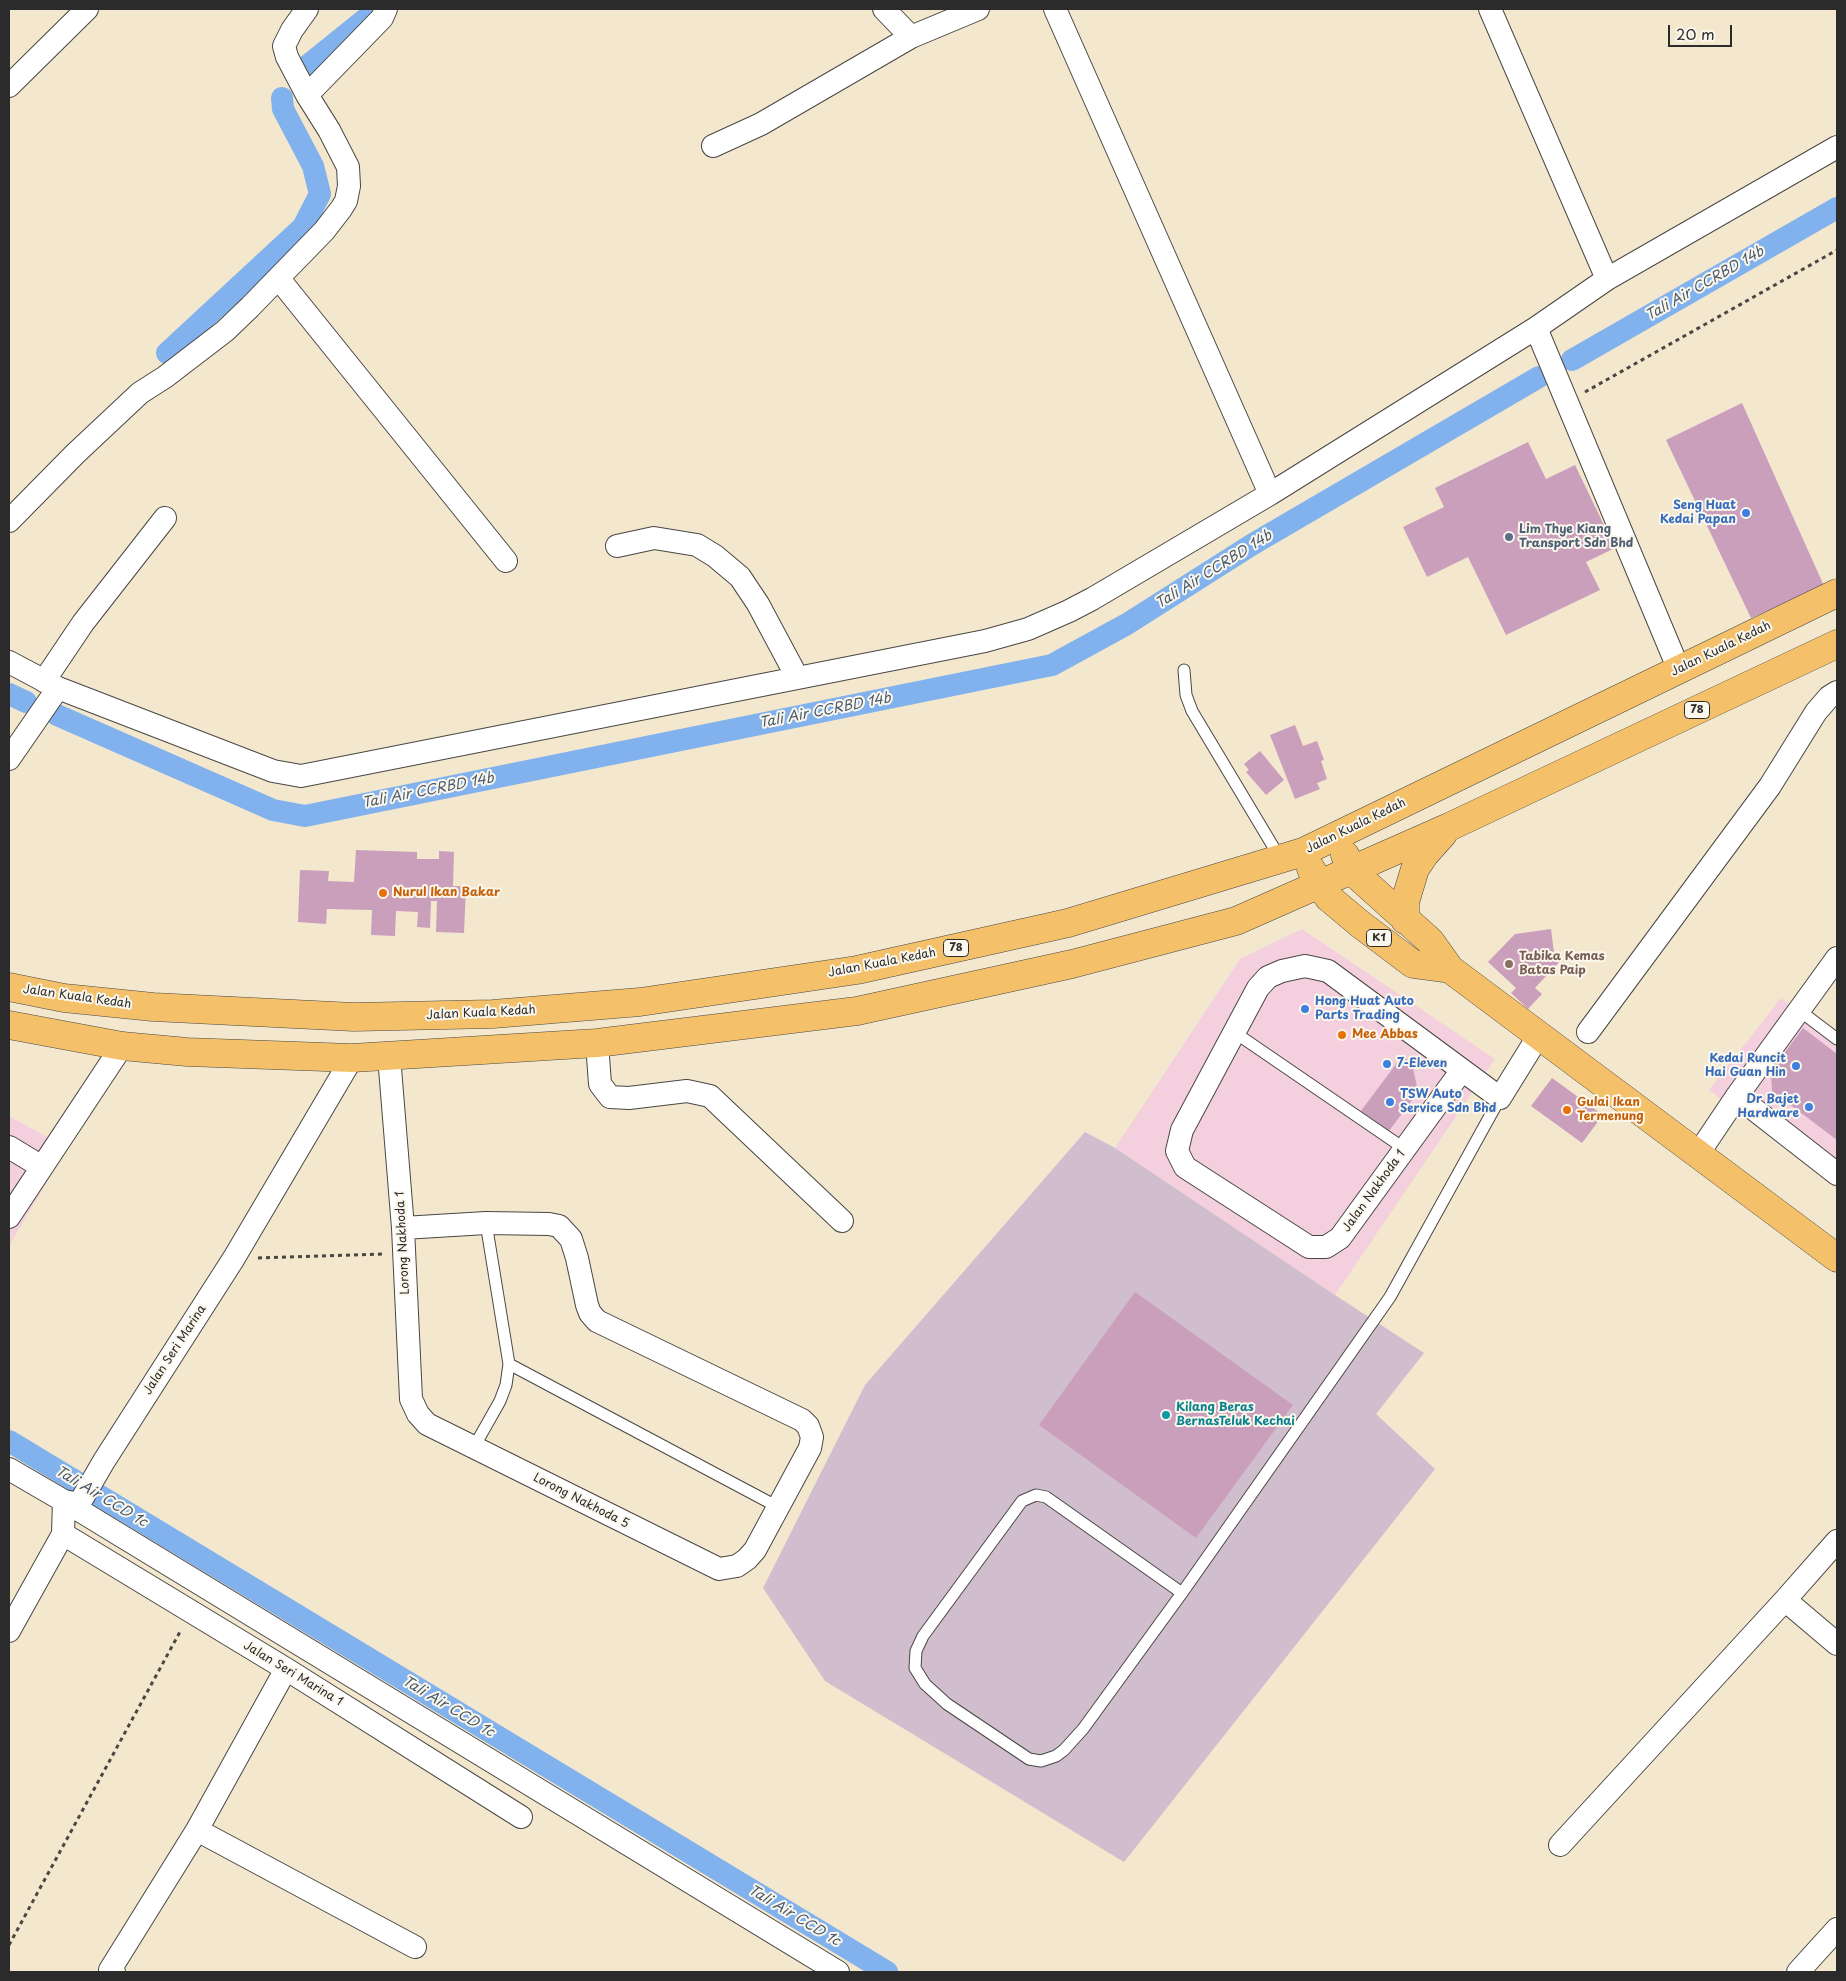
<!DOCTYPE html>
<html>
<head>
<meta charset="utf-8">
<style>
	body { margin:0 }
	#map { position:relative; width:1846px; height:1981px; overflow:hidden; background:#f3e7ce; font-family:"Playpen Sans",sans-serif }
	canvas { display:block }
	.frame { position:absolute; inset:0; border:10px solid #2b2b2b; pointer-events:none }
	.scale { position:absolute; left:1668px; top:25px; width:64px; height:22px; box-sizing:border-box; border:2px solid #2b2b2b; border-top:0; padding-left:6px; font-size:15px; line-height:18px; white-space:nowrap; color:#2b2b2b; -webkit-text-stroke:4px #fbf7ec; paint-order:stroke }
</style>
</head>
<body>
<div id="map">
<canvas width="1846" height="1981"></canvas>
<div class="frame"></div>
<div class="scale">20 m</div>
</div>
<script>
const ctx = document.querySelector('canvas').getContext('2d');
ctx.lineJoin = 'round';
function fillPath(path, color) { ctx.fillStyle = color; ctx.fill(path, 'evenodd'); }
const poly = rows => new Path2D(rows.map(r => 'M' + r).join(''));
function stroke(path, color, width, dash) { ctx.strokeStyle = color; ctx.lineWidth = width; ctx.lineCap = dash ? 'butt' : 'round'; ctx.setLineDash(dash || []); ctx.stroke(path); }
function write(font, color, halo, rows, align = 'center') {
  ctx.font = font + ' "Playpen Sans",sans-serif'; ctx.lineWidth = 4; ctx.setLineDash([]); ctx.textBaseline = 'middle'; ctx.strokeStyle = halo; ctx.fillStyle = color; for (const [text, x, y, turn = 0] of rows) {
    ctx.save(); ctx.translate(x, y); ctx.rotate((+turn || 0) * Math.PI / 180); ctx.textAlign = isNaN(turn) ? turn : align; if (halo) ctx.strokeText(text, 0, 0); ctx.fillText(text, 0, 0); ctx.restore();
  }
}
fillPath(poly([
	[1302,929,1495,1059,1335,1295,1115,1148,1240,959],
	[1781,998,1837,1041,1837,1189,1709,1090],
	[9,1116,67,1148,9,1246]
]), '#f4cfdd');
fillPath(poly([
	[1085,1132,1115,1148,1335,1295,1424,1353,1376,1414,1435,1469,1124,1862,825,1681,763,1588,865,1385]
]), '#d0bdcd');
stroke(poly([
	[302,70,374,12,374,9],
	[167,353,303,227,320,194,313,166,283,109,282,98],
	[1572,360,1837,208],
	[9,694,26,702],
	[57,715,273,810,305,816,1052,665,1127,624,1253,544,1539,377],
	[9,1441,887,1972]
]), '#81b2ed', 22);
fillPath(poly([
	[1742,403,1824,586,1751,618,1666,440],
	[1528,442,1546,479,1575,465,1615,548,1586,562,1600,590,1506,635,1468,557,1427,577,1403,527,1444,507,1435,488],
	[1295,725,1303,746,1317,741,1324,760,1321,761,1327,779,1317,783,1320,789,1295,799,1270,735],
	[1260,751,1284,780,1266,795,1246,772,1249,770,1244,764],
	[356,850,417,852,417,859,439,859,439,851,454,852,453,886,466,886,464,933,436,932,437,901,431,901,430,928,417,927,418,912,396,911,395,936,371,935,372,910,327,909,326,924,298,922,300,870,329,871,328,881,354,882],
	[1551,929,1554,953,1561,960,1535,988,1542,994,1528,1009,1511,993,1516,988,1488,962,1515,934],
	[1803,1028,1837,1054,1837,1140,1772,1091,1771,1071],
	[1402,1056,1412,1063,1418,1092,1389,1131,1361,1111],
	[1552,1078,1603,1115,1582,1143,1531,1106],
	[1135,1292,1293,1405,1196,1538,1039,1425]
]), '#ca9fbc');
const service = poly([
	[1184,670,1186,695,1192,711,1280,858],
	[1800,1011,1837,1039],
	[1234,1032,1405,1149],
	[509,1364,778,1507],
	[474,1447,500,1401,506,1385,509,1364,486,1223],
	[1182,1593,1046,1497,1036,1495,1022,1501,923,1636,916,1651,915,1668,925,1684,947,1704,1029,1759,1041,1761,1056,1756,1064,1750,1083,1729,1182,1593,1390,1297,1500,1098]
]);
const minor = poly([
	[884,9,911,37,978,9],
	[1055,9,1270,494],
	[1490,9,1607,279],
	[9,86,87,9],
	[307,95,287,57,284,46,292,30,307,9],
	[713,146,761,124,911,37],
	[279,279,506,561],
	[1536,328,1679,670],
	[9,521,75,454,140,393,165,377,225,331,250,307,324,231,341,209,346,201,349,186,348,167,329,130,307,95,382,18,386,9],
	[617,546,654,538,697,545,715,556,740,577,758,604,797,677],
	[9,662,58,688,273,771,301,776,985,641,1028,629,1069,611,1092,599,1270,494,1536,328,1607,279,1837,147],
	[44,681,83,623,165,518],
	[9,759,58,688],
	[1588,1032,1770,786,1816,712,1829,697,1837,692],
	[597,1043,600,1084,610,1097,629,1098,687,1091,710,1096,842,1221],
	[389,1056,403,1228,411,1399,418,1414,427,1424,719,1569,737,1566,747,1559,755,1550,810,1448,812,1437,808,1426,802,1420,597,1321,590,1313,587,1305,577,1258,571,1239,559,1226,549,1224,486,1223,403,1228],
	[1462,1070,1340,1238,1326,1247,1309,1247,1185,1167,1177,1151,1182,1130,1258,988,1268,977,1282,971,1305,966,1328,971,1500,1098,1539,1035],
	[1737,1096,1837,1174],
	[9,1147,42,1167],
	[1698,1154,1737,1096,1837,958],
	[9,1217,122,1046],
	[9,1469,64,1501,838,1972],
	[63,1534,286,1669,521,1817],
	[1785,1600,1837,1644],
	[9,1631,63,1534,64,1501,79,1504,104,1461,234,1258,352,1058],
	[197,1830,415,1947],
	[1560,1845,1785,1600,1837,1541],
	[114,1972,110,1970,197,1830,286,1669],
	[1798,1972,1837,1929]
]);
const primary = poly([
	[1345,855,1351,870,1430,941,1450,969,1837,1258],
	[1311,869,1319,884,1329,898,1360,924,1413,964,1450,969],
	[1405,920,1405,902,1415,869,1425,854,1443,834],
	[9,987,64,998,153,1007,354,1017,493,1014,640,1002,857,970,1068,923,1303,852,1837,593],
	[9,1025,122,1046,187,1052,352,1058,597,1043,857,1011,1072,964,1236,921,1449,827,1837,644]
]);
stroke(service, '#494743', 13);
stroke(minor, '#494743', 24);
stroke(primary, '#494743', 29);
stroke(poly([
	[1585,392,1837,250],
	[258,1258,384,1254],
	[9,1945,181,1630]
]), '#494743', 3, [4, 4]);
stroke(service, '#fff', 11);
stroke(minor, '#fff', 22);
stroke(primary, '#f4c16a', 28);
for (const [x, y, r, color] of [
	[1746,513,5,"#3f7fe0"],
	[1509,537,5,"#5c6f8a"],
	[383,893,5,"#e8710a"],
	[1509,964,5,"#8d6e63"],
	[1305,1009,5,"#3f7fe0"],
	[1342,1035,5,"#e8710a"],
	[1387,1064,5,"#3f7fe0"],
	[1796,1066,5,"#3f7fe0"],
	[1390,1102,5,"#3f7fe0"],
	[1809,1107,5,"#3f7fe0"],
	[1567,1110,5,"#e8710a"],
	[1166,1415,5,"#0f9aa8"]
]) { const dot = new Path2D(); dot.arc(x, y, r, 0, 2 * Math.PI); ctx.fillStyle = color; ctx.fill(dot); stroke(dot, '#fbf7ec', 2); }
for (const [x, y, w] of [
	[1697,710,25],
	[1379,938,25],
	[956,948,25]
]) { const box = new Path2D(); box.roundRect(x - w / 2, y - 8.5, w, 17, 4); ctx.fillStyle = '#fbf7ec'; ctx.fill(box); stroke(box, '#2b2b2b', 1); }
write('bold 11px', '#2b2b2b', null, [
	["78",1697,710],
	["K1",1379,938],
	["78",956,948]
]);
write('bold 12px', '#366cbe', '#fbf7ec', [
	["Seng Huat",1736,506],
	["Kedai Papan",1736,520],
	["Hong Huat Auto",1315,1002,"left"],
	["Parts Trading",1315,1016,"left"],
	["Kedai Runcit",1786,1059],
	["Hai Guan Hin",1786,1073],
	["7-Eleven",1397,1064,"left"],
	["TSW Auto",1400,1095,"left"],
	["Service Sdn Bhd",1400,1109,"left"],
	["Dr Bajet",1799,1100],
	["Hardware",1799,1114]
], 'right');
write('bold 12px', '#4e5e75', '#fbf7ec', [
	["Lim Thye Kiang",1519,530],
	["Transport Sdn Bhd",1519,544]
], 'left');
write('12px', '#2b2b2b', '#fbf7ec', [
	["Jalan Kuala Kedah",1721,649,-26],
	["Jalan Kuala Kedah",1356,826,-26],
	["Jalan Kuala Kedah",882,963,-11],
	["Jalan Kuala Kedah",77,997,8],
	["Jalan Kuala Kedah",481,1013,-3],
	["Jalan Nakhoda 1",1374,1191,-54],
	["Lorong Nakhoda 1",403,1243,-93],
	["Jalan Seri Marina",175,1350,-57],
	["Lorong Nakhoda 5",581,1501,27],
	["Jalan Seri Marina 1",293,1674,31]
]);
write('bold 12px', '#c56008', '#fbf7ec', [
	["Nurul Ikan Bakar",393,893],
	["Mee Abbas",1352,1035],
	["Gulai Ikan",1577,1103],
	["Termenung",1577,1117]
], 'left');
write('bold 12px', '#785e54', '#fbf7ec', [
	["Tabika Kemas",1519,957],
	["Batas Paip",1519,971]
], 'left');
write('bold 12px', '#0d838f', '#fbf7ec', [
	["Kilang Beras",1176,1408],
	["BernasTeluk Kechai",1176,1422]
], 'left');
write('italic 14px', '#495a6f', '#fbf7ec', [
	["Tali Air CCRBD 14b",1705,284,-30],
	["Tali Air CCRBD 14b",1214,570,-32],
	["Tali Air CCRBD 14b",825,711,-11],
	["Tali Air CCRBD 14b",428,791,-11],
	["Tali Air CCD 1c",101,1497,31],
	["Tali Air CCD 1c",448,1707,31],
	["Tali Air CCD 1c",794,1916,31]
]);
</script>
</body>
</html>
